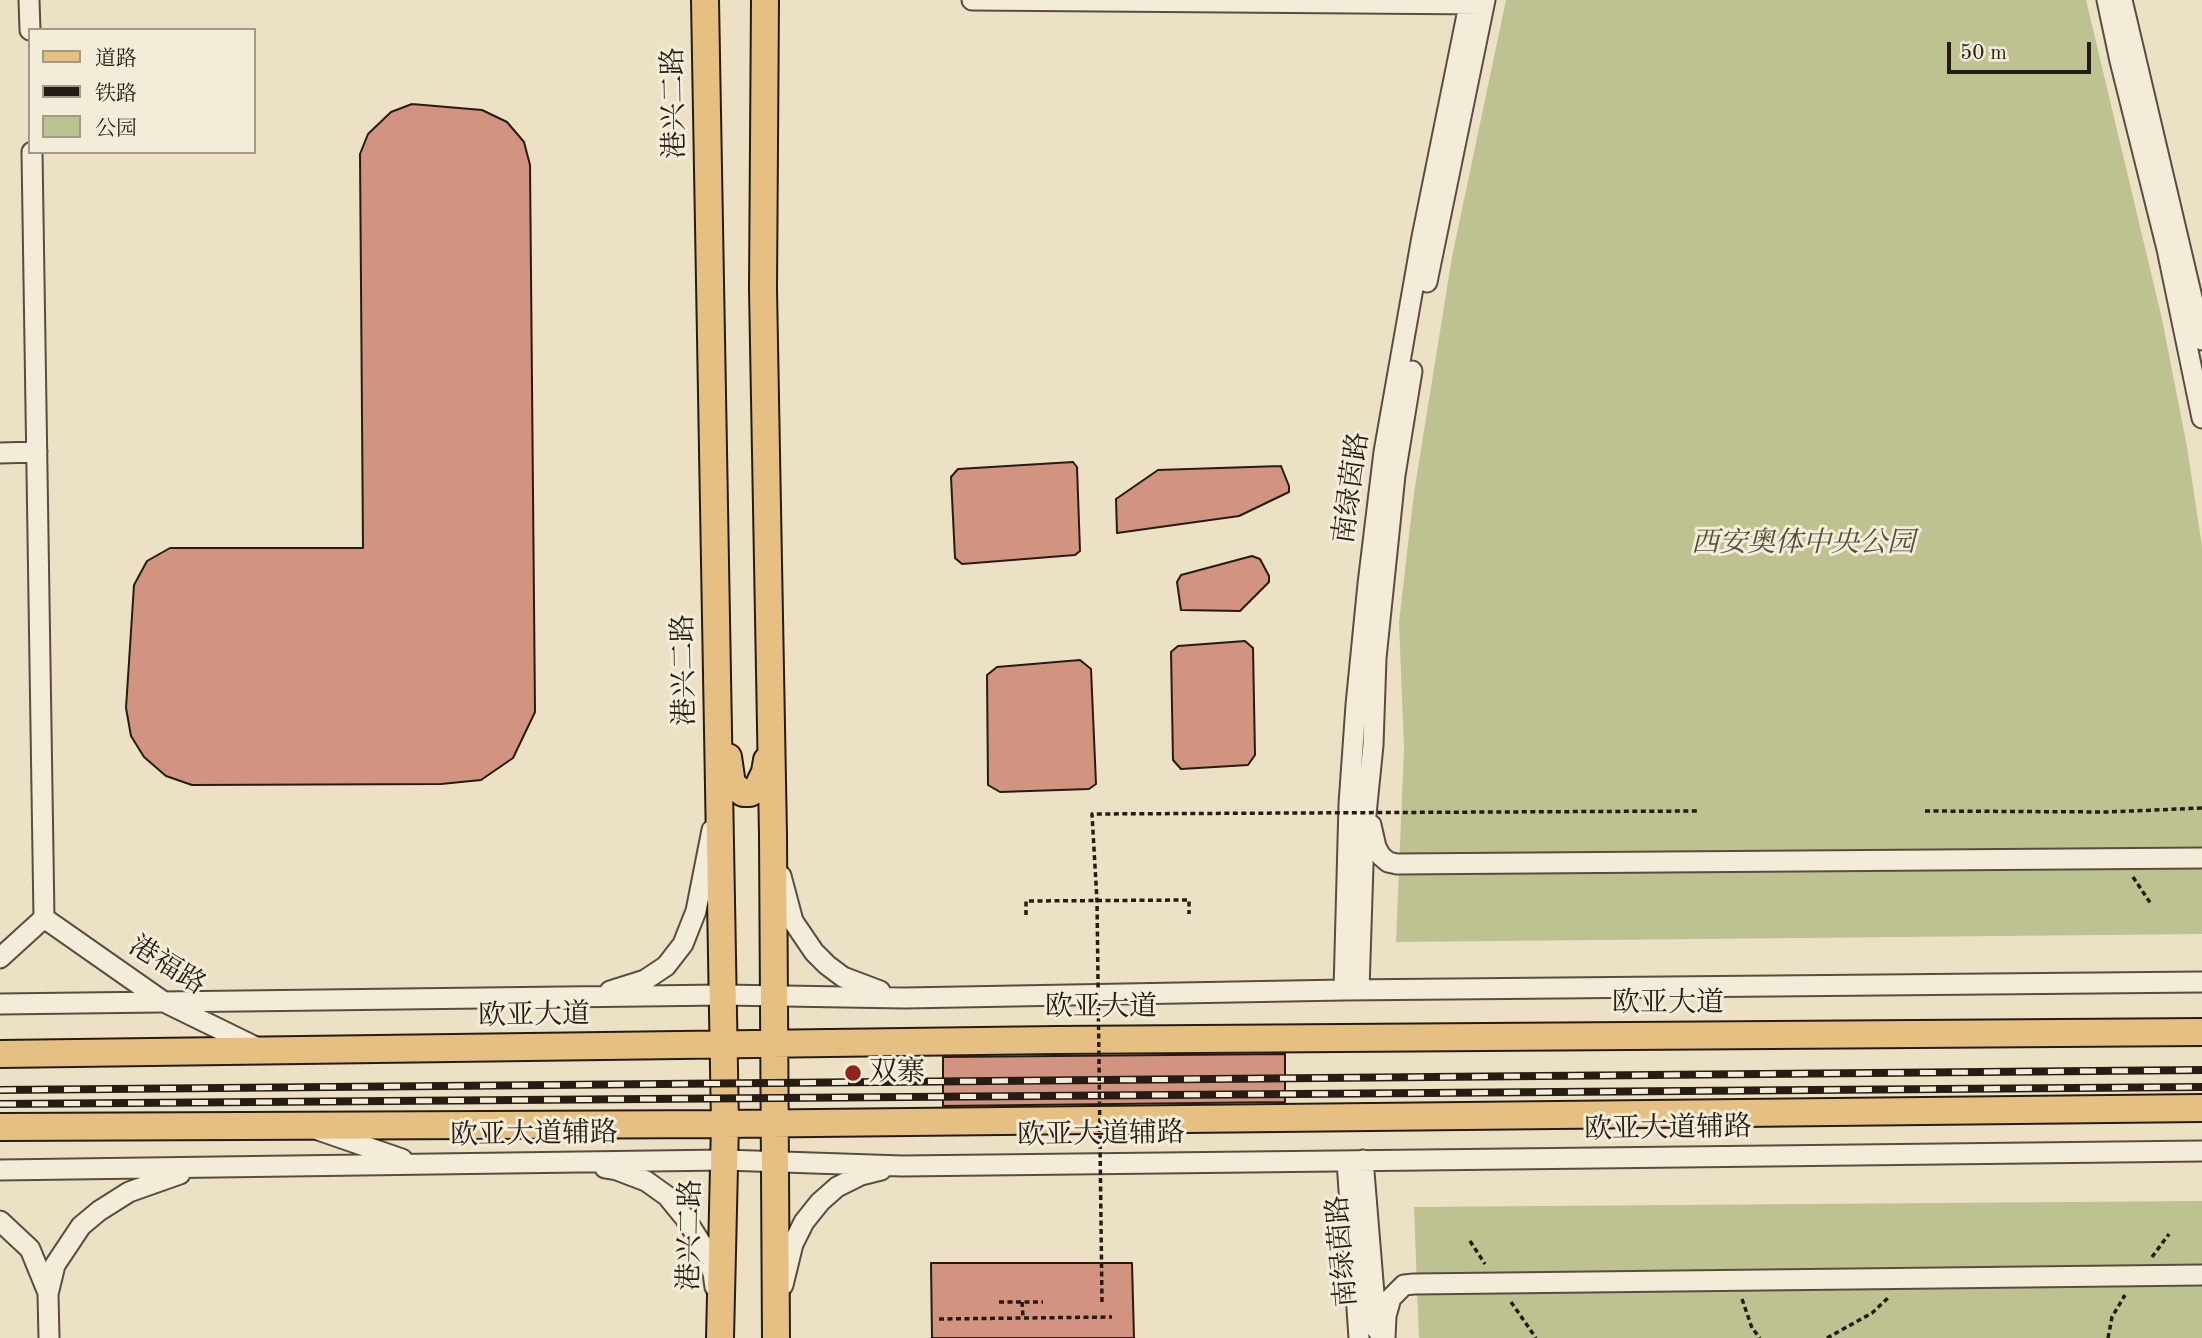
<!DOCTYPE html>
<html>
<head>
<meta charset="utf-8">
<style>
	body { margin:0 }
	#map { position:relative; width:2202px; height:1338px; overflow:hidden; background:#ece1c5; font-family:"Old Standard TT","Noto Serif SC",serif }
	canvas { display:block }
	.legend { position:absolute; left:28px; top:28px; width:228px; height:126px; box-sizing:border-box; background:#f3ecd9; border:2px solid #a1998a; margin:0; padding:9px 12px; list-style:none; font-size:21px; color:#261c14 }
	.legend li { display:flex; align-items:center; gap:14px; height:35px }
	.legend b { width:35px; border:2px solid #a1998a }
	.scale { position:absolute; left:1947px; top:42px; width:144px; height:32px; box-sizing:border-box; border:4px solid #261c14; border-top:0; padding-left:9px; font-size:21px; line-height:24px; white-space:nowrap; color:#261c14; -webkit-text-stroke:5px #f3ecd9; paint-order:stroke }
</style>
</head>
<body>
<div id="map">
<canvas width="2202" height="1338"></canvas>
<ul class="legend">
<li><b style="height:9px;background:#e6c082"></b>道路</li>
<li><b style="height:9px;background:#261c14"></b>铁路</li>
<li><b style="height:19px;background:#bec190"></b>公园</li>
</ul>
<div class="scale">50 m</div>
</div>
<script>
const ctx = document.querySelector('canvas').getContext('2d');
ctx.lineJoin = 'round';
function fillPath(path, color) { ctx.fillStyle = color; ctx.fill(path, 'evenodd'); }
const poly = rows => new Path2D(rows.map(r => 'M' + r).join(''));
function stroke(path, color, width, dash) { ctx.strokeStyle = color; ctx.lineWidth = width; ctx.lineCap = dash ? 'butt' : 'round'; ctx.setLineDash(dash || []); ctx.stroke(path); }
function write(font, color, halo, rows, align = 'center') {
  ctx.font = font + ' "Old Standard TT","Noto Serif SC",serif'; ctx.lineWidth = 6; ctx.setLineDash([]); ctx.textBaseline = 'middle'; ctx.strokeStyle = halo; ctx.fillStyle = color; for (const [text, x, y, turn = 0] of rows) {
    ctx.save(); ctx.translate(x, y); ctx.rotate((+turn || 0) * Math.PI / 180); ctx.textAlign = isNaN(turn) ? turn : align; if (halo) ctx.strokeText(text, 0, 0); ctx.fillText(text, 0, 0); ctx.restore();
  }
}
fillPath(poly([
	[1506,0,2086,0,2162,319,2187,447,2202,546,2202,934,1396,942,1404,748,1399,622,1414,493,1452,257],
	[2202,1201,2202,1338,1419,1338,1414,1207]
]), '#bec190');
const building = poly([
	[412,104,482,110,507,122,524,142,530,165,535,712,513,758,481,780,441,784,192,785,166,776,144,757,131,736,126,708,134,585,147,561,170,548,363,548,360,154,368,134,391,112,412,104],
	[1073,462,1077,467,1080,551,1075,555,962,564,955,558,951,477,958,469,1073,462],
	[1281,466,1289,486,1289,492,1239,516,1117,533,1116,499,1158,470,1281,466],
	[1252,556,1260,559,1269,576,1269,582,1240,611,1181,610,1177,582,1181,575,1252,556],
	[1245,641,1253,648,1255,755,1248,765,1181,769,1173,760,1171,652,1178,646,1245,641],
	[1080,660,1091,669,1096,784,1089,789,1000,792,988,785,987,675,997,667,1080,660],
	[1285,1054,1285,1102,943,1106,943,1057,1285,1054],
	[931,1263,1132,1263,1134,1338,932,1338,931,1263]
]);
fillPath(building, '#d29380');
stroke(building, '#261c14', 2);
const minor = poly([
	[29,0,30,30],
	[972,0,1482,4],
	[2107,0,2120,61,2167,249,2202,418],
	[2122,0,2202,340],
	[1427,282,1485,0],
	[0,453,37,452],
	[1371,825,1376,847,1381,856,1388,862,1397,864,2202,858],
	[781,876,793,921,814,952,827,965,843,977,880,991],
	[44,918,164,1002,258,1048],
	[0,958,44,918,32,152],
	[1344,990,1349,804,1356,705,1368,584,1384,452,1422,237,1470,0],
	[1359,990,1364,834,1373,745,1376,658,1395,475,1412,371],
	[610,991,645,980,666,966,683,944,696,911,712,830],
	[0,1004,723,995,905,998,1344,990,2202,982],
	[318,1130,402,1159],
	[1363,1160,1377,1330],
	[1347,1161,1359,1338],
	[605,1168,617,1170,646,1181,667,1196,685,1218,701,1243,713,1273,715,1287],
	[0,1170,724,1160,902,1166,2202,1151],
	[0,1221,30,1249,48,1293],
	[783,1285,793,1244,804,1222,820,1202,837,1187,861,1175,881,1170],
	[49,1338,48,1294,55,1265,81,1226,99,1211,129,1192,180,1174],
	[1385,1338,1386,1316,1391,1298,1404,1285,1414,1284,2202,1275]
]);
const major = poly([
	[705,0,725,1124,720,1338],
	[765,0,763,289,773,835,776,1338],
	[728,757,732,784,743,793,750,793,757,789,765,772,767,760],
	[0,1054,1056,1040,2202,1032],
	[0,1127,725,1124,2202,1108]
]);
stroke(minor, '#584d40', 23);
stroke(major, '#261c14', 30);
stroke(poly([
	[1925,811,2108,812,2202,808],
	[2133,877,2151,904],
	[1026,915,1026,901,1189,900,1189,914],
	[1470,1241,1485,1264],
	[2152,1257,2169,1234],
	[1742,1299,1752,1328,1760,1338],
	[999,1302,1043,1302],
	[1022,1302,1023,1317],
	[1511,1302,1536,1338],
	[939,1319,1112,1317],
	[1827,1338,1872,1313,1889,1297],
	[2108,1338,2112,1317,2125,1295]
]), '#261c14', 3.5, [5, 3.5]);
stroke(minor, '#f3ecd9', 19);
stroke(major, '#e6c082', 26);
const rail = poly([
	[0,1090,2202,1070],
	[0,1104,2202,1087]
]);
stroke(rail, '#261c14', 8);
stroke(rail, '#f3ecd9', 5, [16]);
stroke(poly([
	[1102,1302,1097,901,1092,814,1697,811]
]), '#261c14', 3.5, [5, 3.5]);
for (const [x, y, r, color] of [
	[853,1073,9,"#8f2418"]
]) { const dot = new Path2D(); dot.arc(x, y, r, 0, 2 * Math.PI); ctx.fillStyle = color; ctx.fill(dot); stroke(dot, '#f3ecd9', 2.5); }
write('28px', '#261c14', '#f3ecd9', [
	["港兴二路",675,103,-91],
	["南绿茵路",1352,488,-82],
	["港兴二路",685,670,-91],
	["港福路",167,966,32],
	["欧亚大道",1668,1004],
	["欧亚大道",1101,1008],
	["欧亚大道",534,1016,-1],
	["欧亚大道辅路",1668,1129,-1],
	["欧亚大道辅路",534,1135,-1],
	["欧亚大道辅路",1101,1135,-1],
	["港兴二路",691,1235,-89],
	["南绿茵路",1343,1251,-95]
]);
write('italic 28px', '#544e39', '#f3ecd9', [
	["西安奥体中央公园",1803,544]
]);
write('28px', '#261c14', '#f3ecd9', [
	["双寨",869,1073]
], 'left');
</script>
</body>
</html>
